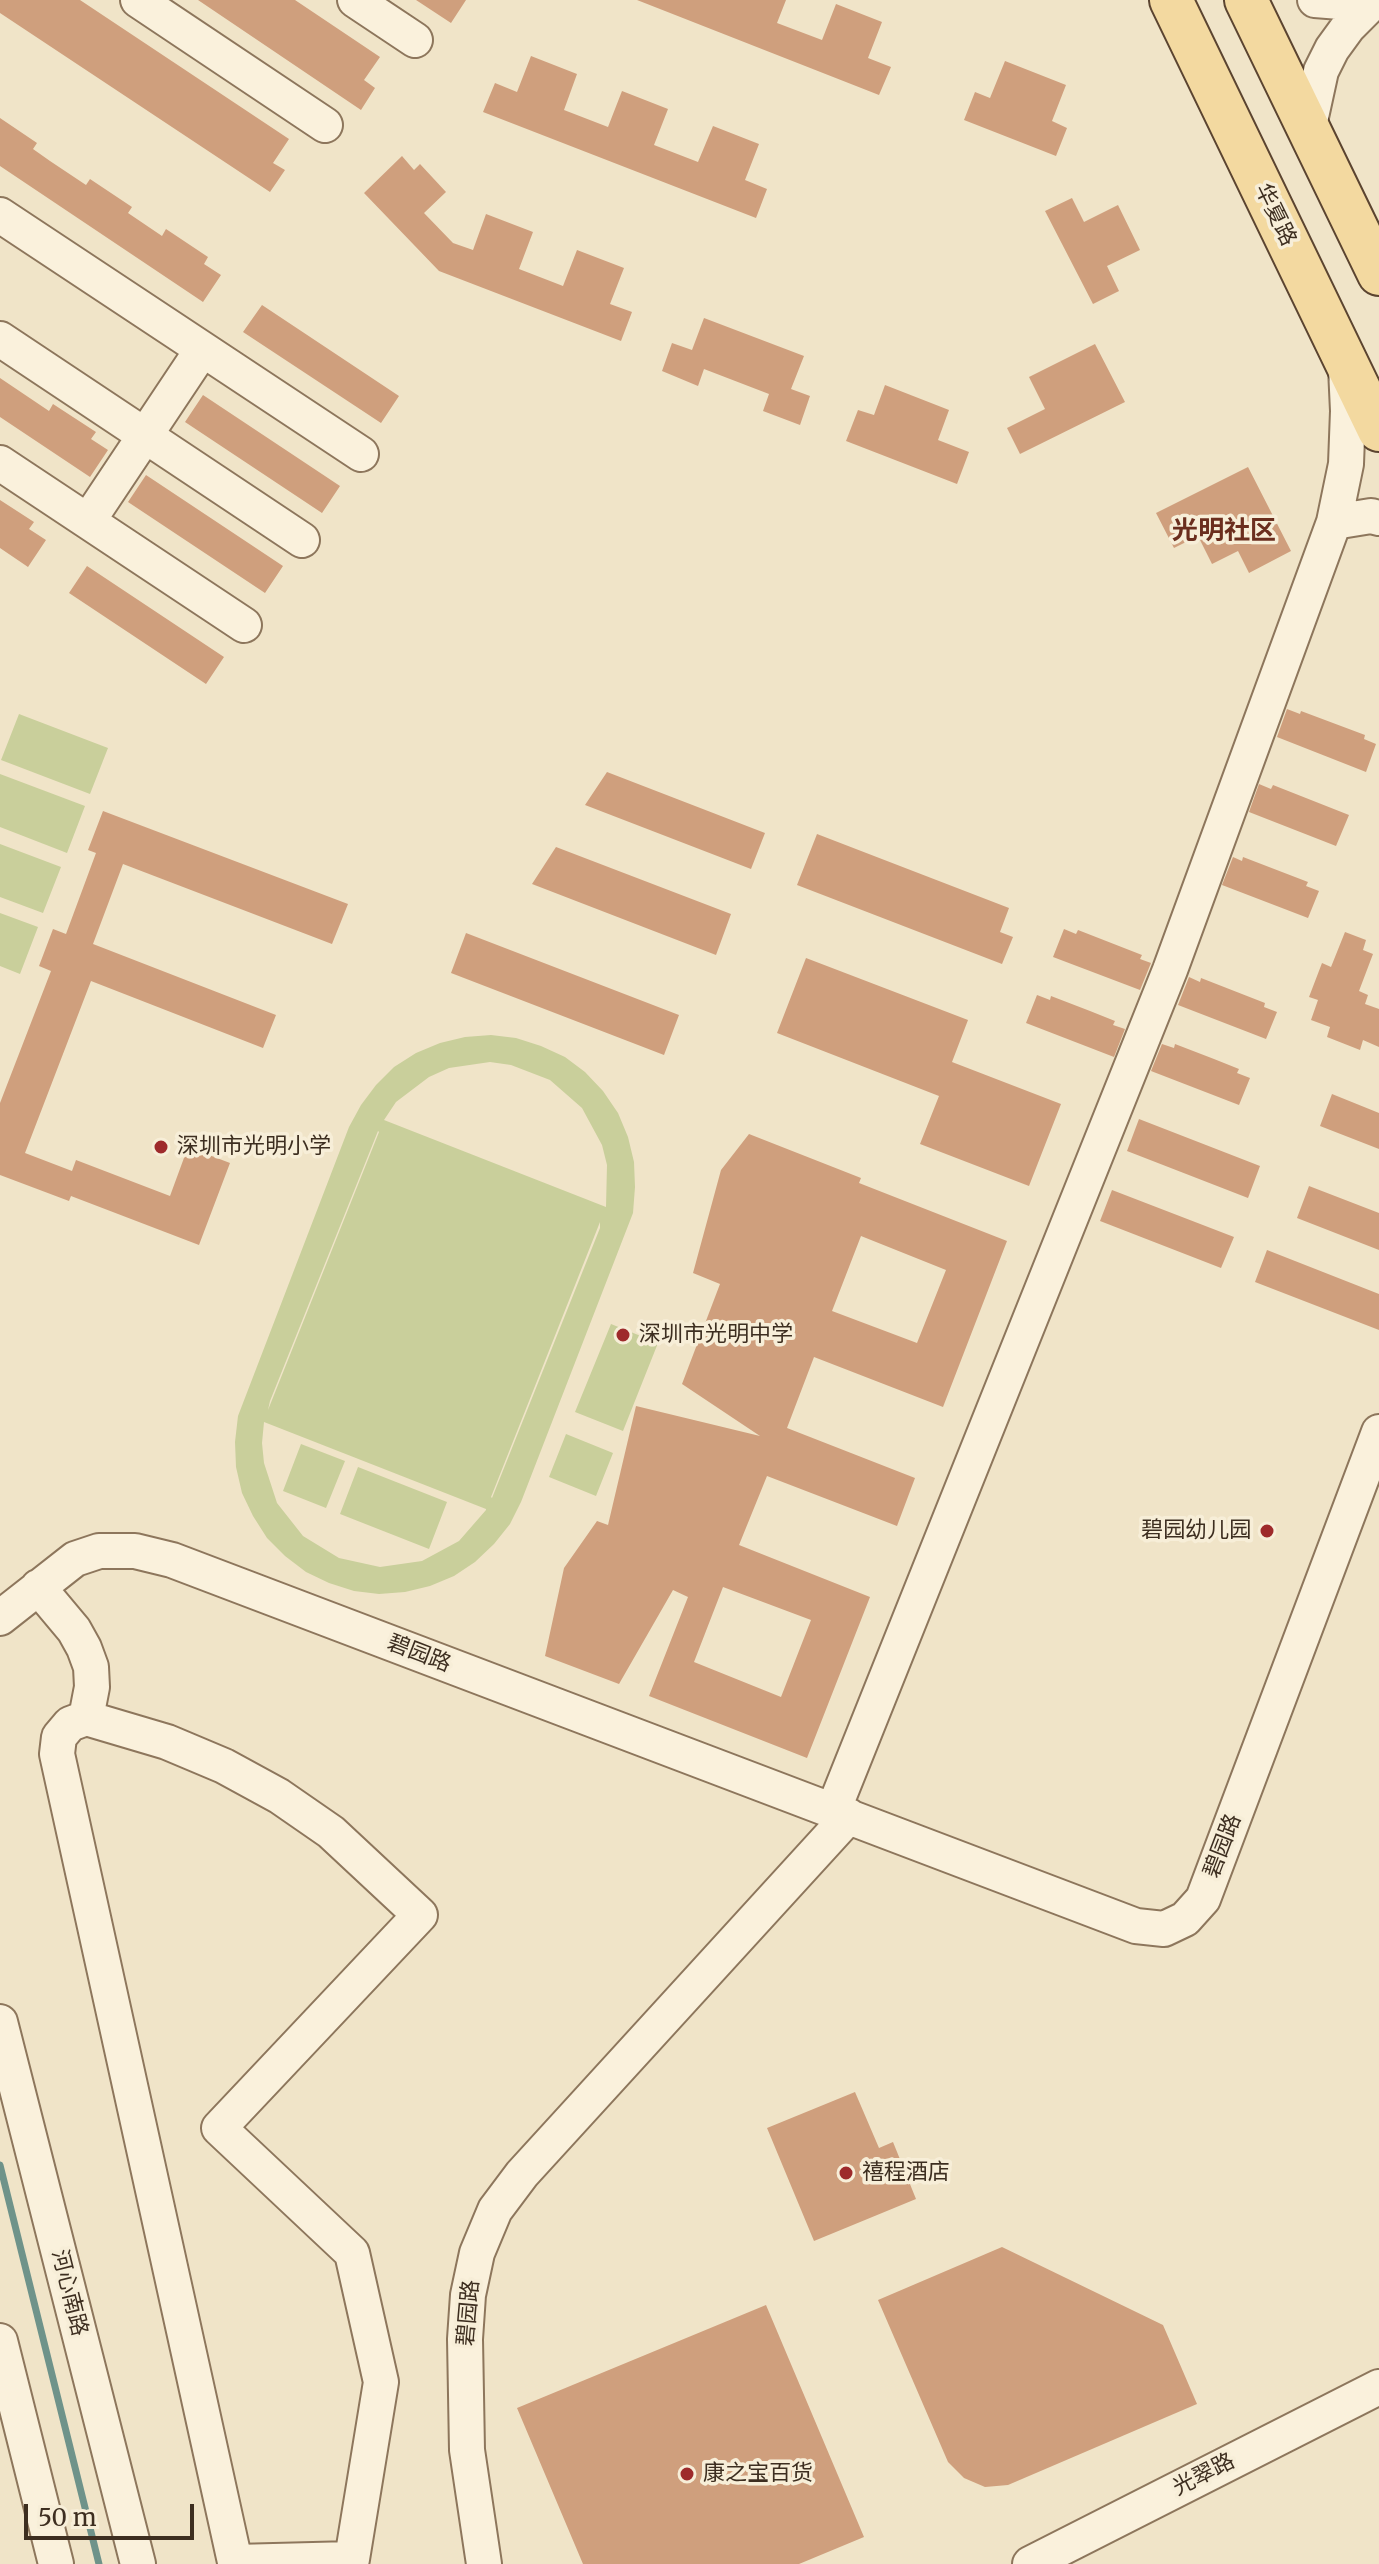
<!DOCTYPE html>
<html>
<head>
<meta charset="utf-8">
<style>
	body { margin:0 }
	#map { position:relative; width:1379px; height:2564px; overflow:hidden; background:#f0e4c8; font-family:Merriweather,serif }
	canvas { display:block }
	.scale { position:absolute; left:24px; top:2504px; width:170px; height:36px; box-sizing:border-box; border:4px solid #3d2e20; border-top:0; padding-left:10px; font-size:24px; line-height:28px; white-space:nowrap; color:#3d2e20; -webkit-text-stroke:6px #f7eed8; paint-order:stroke }
</style>
</head>
<body>
<div id="map">
<canvas width="1379" height="2564"></canvas>
<div class="scale">50 m</div>
</div>
<script>
const ctx = document.querySelector('canvas').getContext('2d');
ctx.lineJoin = 'round';
function fillPath(path, color) { ctx.fillStyle = color; ctx.fill(path, 'evenodd'); }
const poly = rows => new Path2D(rows.map(r => 'M' + r).join(''));
function stroke(path, color, width, dash) { ctx.strokeStyle = color; ctx.lineWidth = width; ctx.lineCap = dash ? 'butt' : 'round'; ctx.setLineDash(dash || []); ctx.stroke(path); }
function write(font, color, halo, rows, align = 'center') {
  ctx.font = font + ' Merriweather,"Noto Sans SC",serif'; ctx.lineWidth = 7; ctx.setLineDash([]); ctx.textBaseline = 'middle'; ctx.strokeStyle = halo; ctx.fillStyle = color; for (const [text, x, y, turn = 0] of rows) {
    ctx.save(); ctx.translate(x, y); ctx.rotate((+turn || 0) * Math.PI / 180); ctx.textAlign = isNaN(turn) ? turn : align; if (halo) ctx.strokeText(text, 0, 0); ctx.fillText(text, 0, 0); ctx.restore();
  }
}
fillPath(poly([
	[19,714,108,748,90,794,1,760],
	[0,774,85,806,67,853,0,827],
	[0,844,61,867,43,913,0,897],
	[0,913,38,927,20,974,0,966],
	[491,1035,516,1038,541,1046,565,1057,585,1072,603,1091,618,1113,628,1137,634,1162,635,1187,633,1213,521,1502,510,1524,494,1544,475,1562,454,1576,430,1586,405,1592,379,1594,354,1591,329,1583,306,1572,285,1556,267,1538,253,1516,242,1493,236,1467,235,1442,238,1416,349,1127,361,1105,376,1085,394,1067,416,1053,440,1043,465,1037],
	[490,1062,511,1065,550,1080,582,1108,602,1145,607,1165,606,1207,384,1120,396,1102,429,1077,449,1068],
	[378,1131,379,1132,268,1410,270,1401],
	[600,1222,600,1228,492,1498,491,1497],
	[264,1422,486,1509,486,1510,459,1541,422,1561,380,1567,339,1558,303,1536,277,1503,264,1463,262,1443],
	[611,1324,658,1343,623,1431,575,1412],
	[566,1434,613,1453,596,1496,549,1477],
	[301,1444,345,1461,326,1508,283,1491],
	[358,1467,447,1502,429,1549,340,1514]
]), '#c9cf9b');
stroke(poly([
	[0,2165,99,2564]
]), '#6f938a', 7);
fillPath(poly([
	[0,0,80,0,289,139,273,163,285,170,270,192,0,13],
	[198,0,295,0,380,57,364,80,375,88,361,110],
	[416,0,466,0,451,23],
	[637,0,786,0,777,23,822,40,836,4,882,22,868,58,891,67,879,95],
	[531,56,577,74,564,110,608,127,622,91,668,109,654,145,698,162,713,126,759,144,745,180,767,189,756,218,483,112,495,83,517,92],
	[1005,61,1066,85,1052,121,1067,128,1056,156,964,120,975,92,990,98],
	[0,118,37,143,33,149,50,161,86,185,90,179,132,207,128,213,162,236,166,229,208,257,204,264,221,275,203,302,0,166],
	[402,156,414,170,420,164,446,192,424,213,453,243,473,250,486,214,533,232,519,269,563,286,577,250,624,268,610,304,632,312,621,341,439,271,364,193],
	[1072,198,1084,222,1118,205,1140,250,1107,266,1119,291,1093,304,1045,211],
	[262,305,399,396,381,423,243,332],
	[704,318,804,356,791,389,810,396,800,425,763,411,769,394,704,369,698,386,662,371,672,343,692,350],
	[1095,344,1125,402,1020,454,1007,428,1045,409,1029,377],
	[0,378,49,411,53,404,96,432,91,439,108,450,90,477,0,417],
	[885,385,949,410,938,440,969,452,957,484,846,441,858,410,874,415],
	[203,395,340,486,322,513,185,422],
	[1248,467,1291,551,1249,573,1238,551,1212,564,1198,536,1174,548,1156,513],
	[146,475,283,566,265,593,128,502],
	[0,500,34,522,29,529,46,540,28,567,0,548],
	[87,566,224,657,206,684,69,593],
	[1287,709,1300,714,1301,711,1365,735,1364,739,1376,744,1366,772,1277,737],
	[607,772,765,833,751,869,585,805],
	[1259,784,1271,789,1273,785,1349,815,1336,846,1249,812],
	[103,811,348,904,332,944,123,864,93,944,276,1015,263,1048,91,981,25,1153,72,1171,76,1160,170,1196,188,1147,230,1163,199,1245,71,1196,69,1201,0,1175,0,1103,51,971,39,966,53,929,66,934,96,853,88,850],
	[817,834,1009,908,1000,932,1013,937,1002,964,797,885],
	[556,847,731,914,716,955,532,884],
	[1233,857,1242,861,1243,857,1308,882,1306,886,1319,891,1308,918,1222,885],
	[1064,929,1076,934,1078,930,1142,955,1140,959,1151,963,1140,990,1053,957],
	[1345,932,1366,940,1363,950,1373,954,1359,991,1368,995,1365,1004,1379,1009,1379,1047,1363,1040,1360,1050,1327,1037,1330,1027,1311,1020,1318,1000,1309,997,1322,963,1331,967],
	[466,933,679,1015,664,1055,451,973],
	[806,958,968,1020,952,1062,1061,1104,1029,1186,920,1144,939,1096,777,1033],
	[1189,977,1200,982,1201,978,1265,1003,1264,1007,1277,1012,1266,1039,1178,1005],
	[1037,995,1050,1000,1051,996,1090,1011,1115,1021,1113,1025,1125,1029,1114,1057,1026,1023],
	[1162,1044,1174,1048,1175,1044,1214,1059,1239,1069,1237,1073,1250,1078,1239,1105,1151,1071],
	[1332,1094,1379,1113,1379,1149,1320,1126],
	[1139,1119,1260,1166,1248,1198,1127,1151],
	[749,1134,861,1178,859,1183,1007,1241,943,1407,814,1357,787,1428,915,1478,897,1526,767,1476,739,1545,870,1597,807,1758,649,1696,688,1597,673,1590,619,1684,545,1656,564,1568,597,1521,608,1525,636,1406,760,1436,682,1384,720,1284,693,1273,721,1170],
	[861,1236,946,1270,917,1343,832,1311],
	[723,1587,811,1620,781,1697,694,1662],
	[1309,1186,1379,1213,1379,1250,1297,1218],
	[1112,1190,1234,1237,1221,1268,1100,1221],
	[1267,1250,1379,1294,1379,1330,1255,1282],
	[855,2092,879,2148,893,2142,916,2199,814,2241,767,2128],
	[1002,2247,1163,2325,1197,2404,1008,2485,985,2487,964,2478,948,2462,878,2300],
	[766,2305,864,2537,799,2564,583,2564,517,2408]
]), '#cf9f7d');
const minor = poly([
	[138,0,325,125],
	[355,0,415,40],
	[1315,0,1353,3,1373,1],
	[1309,126,1321,71,1332,49,1348,27,1375,0],
	[0,215,361,454],
	[0,339,302,540],
	[0,463,244,625],
	[88,521,202,350],
	[1334,522,1346,464,1348,411,1346,368],
	[38,1587,74,1630,84,1648,91,1667,92,1687,86,1718],
	[0,1618,75,1559,99,1551,135,1551,172,1560,1136,1926,1164,1929,1185,1919,1203,1899,1379,1432],
	[86,1718,167,1742,224,1766,279,1796,331,1832,420,1915,219,2128,352,2253,381,2382,352,2559,235,2562,57,1754,59,1737,70,1724,86,1718],
	[833,1811,1170,970,1334,522,1371,516,1379,518],
	[0,2022,138,2564],
	[0,2341,56,2564],
	[484,2564,467,2450,465,2339,468,2295,477,2253,495,2210,522,2174,849,1816],
	[1030,2564,1379,2387]
]);
const major = poly([
	[1171,0,1379,430],
	[1246,0,1379,274]
]);
stroke(minor, '#8d765c', 38);
stroke(major, '#5b4430', 46);
stroke(minor, '#faf1dc', 34);
stroke(major, '#f3d9a0', 42);
for (const [x, y, r, color] of [
	[161,1147,8,"#9e2a2b"],
	[623,1335,8,"#9e2a2b"],
	[1267,1531,8,"#9e2a2b"],
	[846,2173,8,"#9e2a2b"],
	[687,2474,8,"#9e2a2b"]
]) { const dot = new Path2D(); dot.arc(x, y, r, 0, 2 * Math.PI); ctx.fillStyle = color; ctx.fill(dot); stroke(dot, '#f7eed8', 3); }
write('22px', '#3d2e20', '#f7eed8', [
	["华夏路",1275,215,64],
	["碧园路",419,1654,21],
	["碧园路",1223,1846,-69],
	["河心南路",69,2293,76],
	["碧园路",469,2313,-85],
	["光翠路",1204,2475,-27]
]);
write('22px', '#3d2e20', '#f7eed8', [
	["深圳市光明小学",177,1147],
	["深圳市光明中学",639,1335],
	["碧园幼儿园",1251,1531,"right"],
	["禧程酒店",862,2173],
	["康之宝百货",703,2474]
], 'left');
write('bold 26px', '#6b2e1e', '#f7eed8', [
	["光明社区",1224,532]
]);
</script>
</body>
</html>
